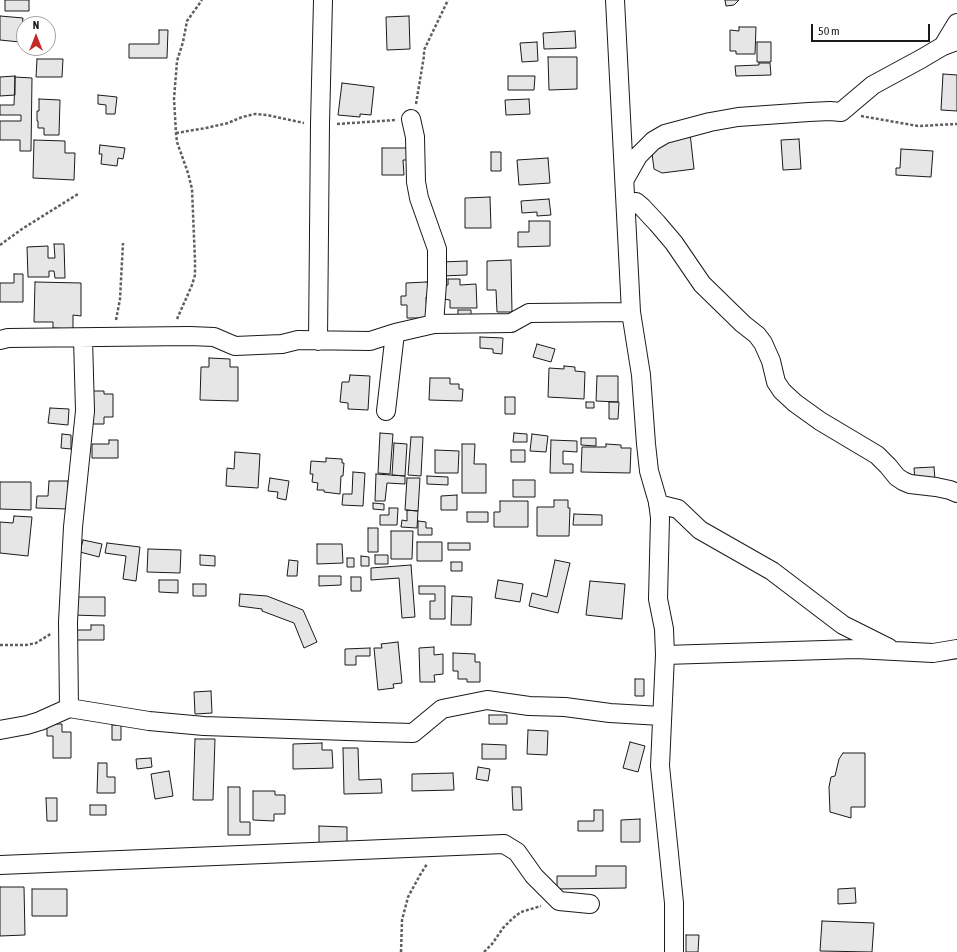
<!DOCTYPE html>
<html>
<head>
<meta charset="utf-8">
<style>
	body { margin:0 }
	#map { position:relative; width:957px; height:952px; overflow:hidden; background:#fff; font-family:"Asap Condensed",sans-serif }
	canvas { display:block }
	.north { position:absolute; left:16px; top:16px; width:40px; height:40px; box-sizing:border-box; background:#fff; border:1px solid #a3a3a3; border-radius:50%; rotate:0deg; font-size:11px; font-weight:700; line-height:16px; text-align:center; color:#1a1a1a }
	.north::after { content:''; display:block; margin:auto; width:14px; height:18px; background:#c62828; clip-path:polygon(50% 0,100% 100%,50% 72%,0 100%) }
	.scale { position:absolute; left:811px; top:24px; width:119px; height:18px; box-sizing:border-box; border:2px solid #1a1a1a; border-top:0; padding-left:5px; font-size:12px; line-height:14px; white-space:nowrap; color:#1a1a1a; -webkit-text-stroke:3px #fff; paint-order:stroke }
</style>
</head>
<body>
<div id="map">
<canvas width="957" height="952"></canvas>
<div class="north">N</div>
<div class="scale">50 m</div>
</div>
<script>
const ctx = document.querySelector('canvas').getContext('2d');
ctx.lineJoin = 'round';
function fillPath(path, color) { ctx.fillStyle = color; ctx.fill(path, 'evenodd'); }
const poly = rows => new Path2D(rows.map(r => 'M' + r).join(''));
function stroke(path, color, width, dash) { ctx.strokeStyle = color; ctx.lineWidth = width; ctx.lineCap = dash ? 'butt' : 'round'; ctx.setLineDash(dash || []); ctx.stroke(path); }
const building = poly([
	[5,0,29,0,29,11,5,11,5,0],
	[725,0,739,0,734,5,726,6,725,0],
	[0,16,23,18,20,42,0,40,0,16],
	[409,16,410,49,387,50,386,17,409,16],
	[739,27,756,27,755,54,736,54,736,51,730,51,730,30,739,31,739,27],
	[159,30,168,30,167,58,129,58,129,44,159,44,159,30],
	[575,31,576,48,544,49,543,33,575,31],
	[537,42,538,61,522,62,520,43,537,42],
	[757,42,771,42,771,62,757,62,757,42],
	[548,57,577,57,577,89,549,90,548,57],
	[37,59,63,59,62,77,36,77,37,59],
	[759,63,770,63,771,75,736,76,735,66,759,65,759,63],
	[943,74,957,75,957,111,941,110,943,74],
	[15,76,15,95,0,96,0,77,15,76],
	[508,76,535,76,534,90,508,90,508,76],
	[15,77,32,78,31,151,20,151,20,140,0,140,0,121,21,121,21,115,0,115,0,105,14,105,15,77],
	[342,83,374,87,371,115,360,114,360,117,338,115,342,83],
	[98,95,117,97,115,114,106,114,106,105,98,104,98,95],
	[39,99,60,100,59,135,44,135,44,128,38,128,38,121,37,121,37,111,39,111,39,99],
	[529,99,530,114,506,115,505,100,529,99],
	[690,133,694,169,662,173,654,169,650,138,690,133],
	[799,139,801,169,783,170,781,140,799,139],
	[34,140,65,141,65,153,75,153,74,180,33,178,34,140],
	[100,145,125,148,123,159,118,158,117,166,101,164,102,154,99,154,100,145],
	[382,148,407,148,408,160,403,160,404,175,382,175,382,148],
	[901,149,933,151,931,177,896,175,896,168,900,168,901,149],
	[491,152,501,152,501,171,491,171,491,152],
	[548,158,550,183,519,185,517,160,548,158],
	[490,197,491,228,465,228,465,198,490,197],
	[549,199,551,215,537,216,537,212,522,213,521,201,549,199],
	[529,221,550,221,550,246,518,247,518,232,529,232,529,221],
	[54,244,64,244,65,278,55,278,54,271,49,271,49,277,28,277,27,247,48,246,48,258,55,258,54,244],
	[511,260,512,312,497,312,496,290,487,290,487,261,511,260],
	[467,261,467,275,441,276,441,262,467,261],
	[14,274,23,274,23,302,0,302,0,283,14,283,14,274],
	[448,279,460,279,460,285,476,284,477,308,450,308,450,300,443,299,442,285,448,285,448,279],
	[35,282,81,283,81,316,73,315,73,329,53,328,53,322,34,322,35,282],
	[426,282,432,283,432,297,426,297,427,318,407,318,407,305,401,305,401,296,406,296,406,283,426,282],
	[458,310,471,310,471,318,458,319,458,310],
	[480,337,503,338,502,354,493,353,493,349,480,348,480,337],
	[537,344,555,349,551,362,533,357,537,344],
	[209,358,230,359,230,367,238,367,238,401,200,400,201,367,209,367,209,358],
	[564,366,575,367,575,371,585,372,584,399,548,397,549,368,564,369,564,366],
	[350,375,370,376,368,410,348,409,348,403,340,402,342,382,349,382,350,375],
	[597,376,618,376,618,402,596,401,597,376],
	[430,378,450,378,450,384,459,384,459,389,463,389,462,401,429,400,430,378],
	[86,391,104,391,104,394,113,394,113,417,104,417,104,424,86,424,86,391],
	[505,397,515,397,515,414,505,414,505,397],
	[586,402,594,402,594,408,586,408,586,402],
	[609,402,619,402,618,419,609,419,609,402],
	[50,408,69,409,68,425,48,423,50,408],
	[380,433,393,434,390,474,378,473,380,433],
	[514,433,527,434,527,442,513,442,514,433],
	[62,434,71,435,71,449,61,448,62,434],
	[532,434,548,436,546,452,530,451,532,434],
	[411,437,423,437,421,476,408,475,411,437],
	[581,438,596,438,596,446,581,445,581,438],
	[109,440,118,440,118,458,92,458,92,444,109,444,109,440],
	[551,440,577,441,577,452,563,451,563,464,573,464,573,473,550,473,551,440],
	[394,443,407,444,405,476,392,475,394,443],
	[462,444,475,444,474,464,486,464,486,493,462,493,462,444],
	[606,444,621,445,621,448,631,448,630,473,581,472,582,447,606,447,606,444],
	[435,450,459,451,458,473,435,473,435,450],
	[511,450,525,450,525,462,511,462,511,450],
	[235,452,260,454,258,488,226,486,227,468,234,469,235,452],
	[326,458,342,459,342,463,344,463,343,476,341,476,340,494,324,492,324,490,317,490,318,483,312,482,313,474,310,474,311,461,326,462,326,458],
	[934,467,935,480,915,481,914,468,934,467],
	[353,472,365,473,363,506,342,505,343,494,352,494,353,472],
	[376,474,405,476,405,484,387,483,385,501,375,501,376,474],
	[427,476,448,477,448,485,427,484,427,476],
	[270,478,289,481,286,500,277,498,278,492,268,491,270,478],
	[407,478,420,478,418,511,405,510,407,478],
	[513,480,535,480,535,497,513,497,513,480],
	[49,481,68,481,68,509,36,508,37,496,48,496,49,481],
	[0,482,31,482,31,510,0,509,0,482],
	[457,495,457,510,441,510,441,496,457,495],
	[554,500,568,500,568,508,570,508,569,536,537,536,537,507,554,507,554,500],
	[500,501,528,501,528,527,494,527,494,512,500,512,500,501],
	[373,503,384,504,384,510,373,509,373,503],
	[389,508,398,508,397,525,380,525,380,515,389,515,389,508],
	[407,510,418,511,417,528,401,527,402,520,407,521,407,510],
	[467,512,488,512,488,522,467,522,467,512],
	[574,514,602,515,602,525,573,525,574,514],
	[14,516,32,517,28,556,0,553,0,522,13,523,14,516],
	[418,521,426,522,426,528,432,528,432,535,418,535,418,521],
	[368,528,378,528,378,552,368,552,368,528],
	[391,531,413,531,412,559,391,559,391,531],
	[83,540,102,544,99,557,80,552,83,540],
	[417,542,442,542,442,561,417,561,417,542],
	[107,543,140,547,136,581,123,579,126,556,105,553,107,543],
	[448,543,470,543,470,550,448,550,448,543],
	[317,544,342,544,343,563,317,564,317,544],
	[148,549,181,550,180,573,147,572,148,549],
	[200,555,215,556,215,566,200,565,200,555],
	[375,555,388,555,388,564,375,564,375,555],
	[361,556,369,557,369,566,361,566,361,556],
	[347,558,354,558,354,567,347,567,347,558],
	[289,560,298,561,297,576,287,576,289,560],
	[555,560,570,563,558,613,529,606,532,593,547,597,555,560],
	[451,562,462,562,462,571,451,571,451,562],
	[411,565,415,617,402,618,399,578,371,580,371,568,411,565],
	[319,576,341,576,341,585,319,586,319,576],
	[351,577,361,577,361,591,351,591,351,577],
	[159,580,178,580,178,593,159,592,159,580],
	[498,580,523,584,520,602,495,598,498,580],
	[590,581,625,584,622,619,586,615,590,581],
	[193,584,206,584,206,596,193,596,193,584],
	[419,586,445,586,445,619,430,619,430,601,435,601,435,594,419,594,419,586],
	[240,594,267,596,303,610,317,642,304,648,294,623,262,611,262,609,239,606,240,594],
	[452,596,472,597,471,625,451,625,452,596],
	[72,597,105,597,105,616,72,615,72,597],
	[91,625,104,625,104,640,75,640,75,630,91,630,91,625],
	[398,642,402,683,393,684,394,688,378,690,374,648,382,648,381,644,398,642],
	[434,647,434,655,443,654,443,674,434,675,435,682,420,682,419,648,434,647],
	[370,648,370,656,356,656,356,665,345,665,345,649,370,648],
	[453,653,475,654,475,662,480,662,480,682,467,682,467,679,458,679,458,671,453,671,453,653],
	[635,679,644,679,644,696,635,696,635,679],
	[211,691,212,713,195,714,194,692,211,691],
	[489,715,507,715,507,724,489,724,489,715],
	[47,724,62,724,62,732,71,732,71,758,53,758,53,736,47,736,47,724],
	[112,725,121,725,121,740,112,740,112,725],
	[528,730,548,731,547,755,527,754,528,730],
	[195,739,215,739,213,800,193,800,195,739],
	[630,742,645,746,638,772,623,768,630,742],
	[322,743,322,750,332,750,333,768,293,769,293,744,322,743],
	[482,744,506,745,506,759,482,759,482,744],
	[343,748,358,748,359,780,381,779,382,793,344,794,343,748],
	[843,753,865,753,865,807,851,807,851,818,830,812,829,787,831,777,835,776,839,759,843,753],
	[151,758,152,767,137,769,136,759,151,758],
	[98,763,107,763,107,777,115,777,115,793,97,793,98,763],
	[478,767,490,769,488,781,476,779,478,767],
	[169,771,173,796,155,799,151,774,169,771],
	[453,773,454,790,412,791,412,774,453,773],
	[228,787,240,787,240,822,250,822,250,835,228,835,228,787],
	[512,787,521,787,522,810,513,810,512,787],
	[253,791,275,791,275,795,285,795,285,814,274,814,274,821,253,820,253,791],
	[46,798,57,798,57,821,47,821,46,798],
	[90,805,106,805,106,815,90,815,90,805],
	[594,810,603,810,603,831,578,831,578,821,594,821,594,810],
	[640,819,640,842,621,842,621,820,640,819],
	[319,826,347,827,347,845,319,845,319,826],
	[596,866,626,866,626,888,557,889,557,876,596,876,596,866],
	[0,887,24,887,25,935,0,936,0,887],
	[855,888,856,903,838,904,838,889,855,888],
	[32,889,67,889,67,916,32,916,32,889],
	[822,921,874,923,872,952,820,951,822,921],
	[686,935,699,935,698,952,686,952,686,935]
]);
fillPath(building, '#e6e6e6');
stroke(building, '#1a1a1a', 1);
const minor = poly([
	[615,0,631,312,641,375,646,444,649,471,658,502,660,518,658,599,664,629,665,655,660,766,674,903,674,952],
	[943,46,957,23],
	[625,179,638,156,653,141,665,134,710,122,738,117,809,112,830,111,841,112,873,85,921,59,943,46,957,41],
	[636,202,642,207,657,223,674,243,702,284,743,324,757,335,763,343,771,361,776,382,782,391,795,403,820,421,877,455,888,466,897,477,903,481,910,484,936,487,950,490,957,493],
	[434,324,511,323,529,313,631,312],
	[0,340,8,338,190,336,214,337,235,346,282,344,298,340,370,341,395,333],
	[318,341,320,124,323,0],
	[386,411,395,333,434,324,437,283,437,249,419,198,416,182,415,137,411,119],
	[658,504,678,509,700,530,772,571,843,625,889,648],
	[665,655,856,649,933,653,957,649],
	[69,708,149,721,204,726,376,732,413,733,442,709,487,700,529,706,565,707,610,713,661,716],
	[0,730,27,725,40,721,69,708,68,622,73,527,85,411,83,338],
	[0,865,504,844,517,852,534,876,559,901,590,904]
]);
stroke(minor, '#1a1a1a', 20);
stroke(poly([
	[416,104,424,56,424,50,448,0],
	[861,116,918,126,957,124],
	[337,124,396,120],
	[176,133,206,128,228,123,242,117,255,114,267,115,304,123],
	[0,245,22,229,78,194],
	[177,319,192,285,195,275,195,261,192,189,188,173,177,142,176,133,174,99,176,74,177,61,183,42,187,21,202,0],
	[116,320,120,299,123,243],
	[0,645,26,645,36,643,52,633],
	[401,952,402,920,408,897,420,875,427,864],
	[484,952,492,944,503,928,513,918,521,912,541,906]
]), '#5f5f5f', 2.5, [3, 2]);
stroke(minor, '#fff', 18);
</script>
</body>
</html>
